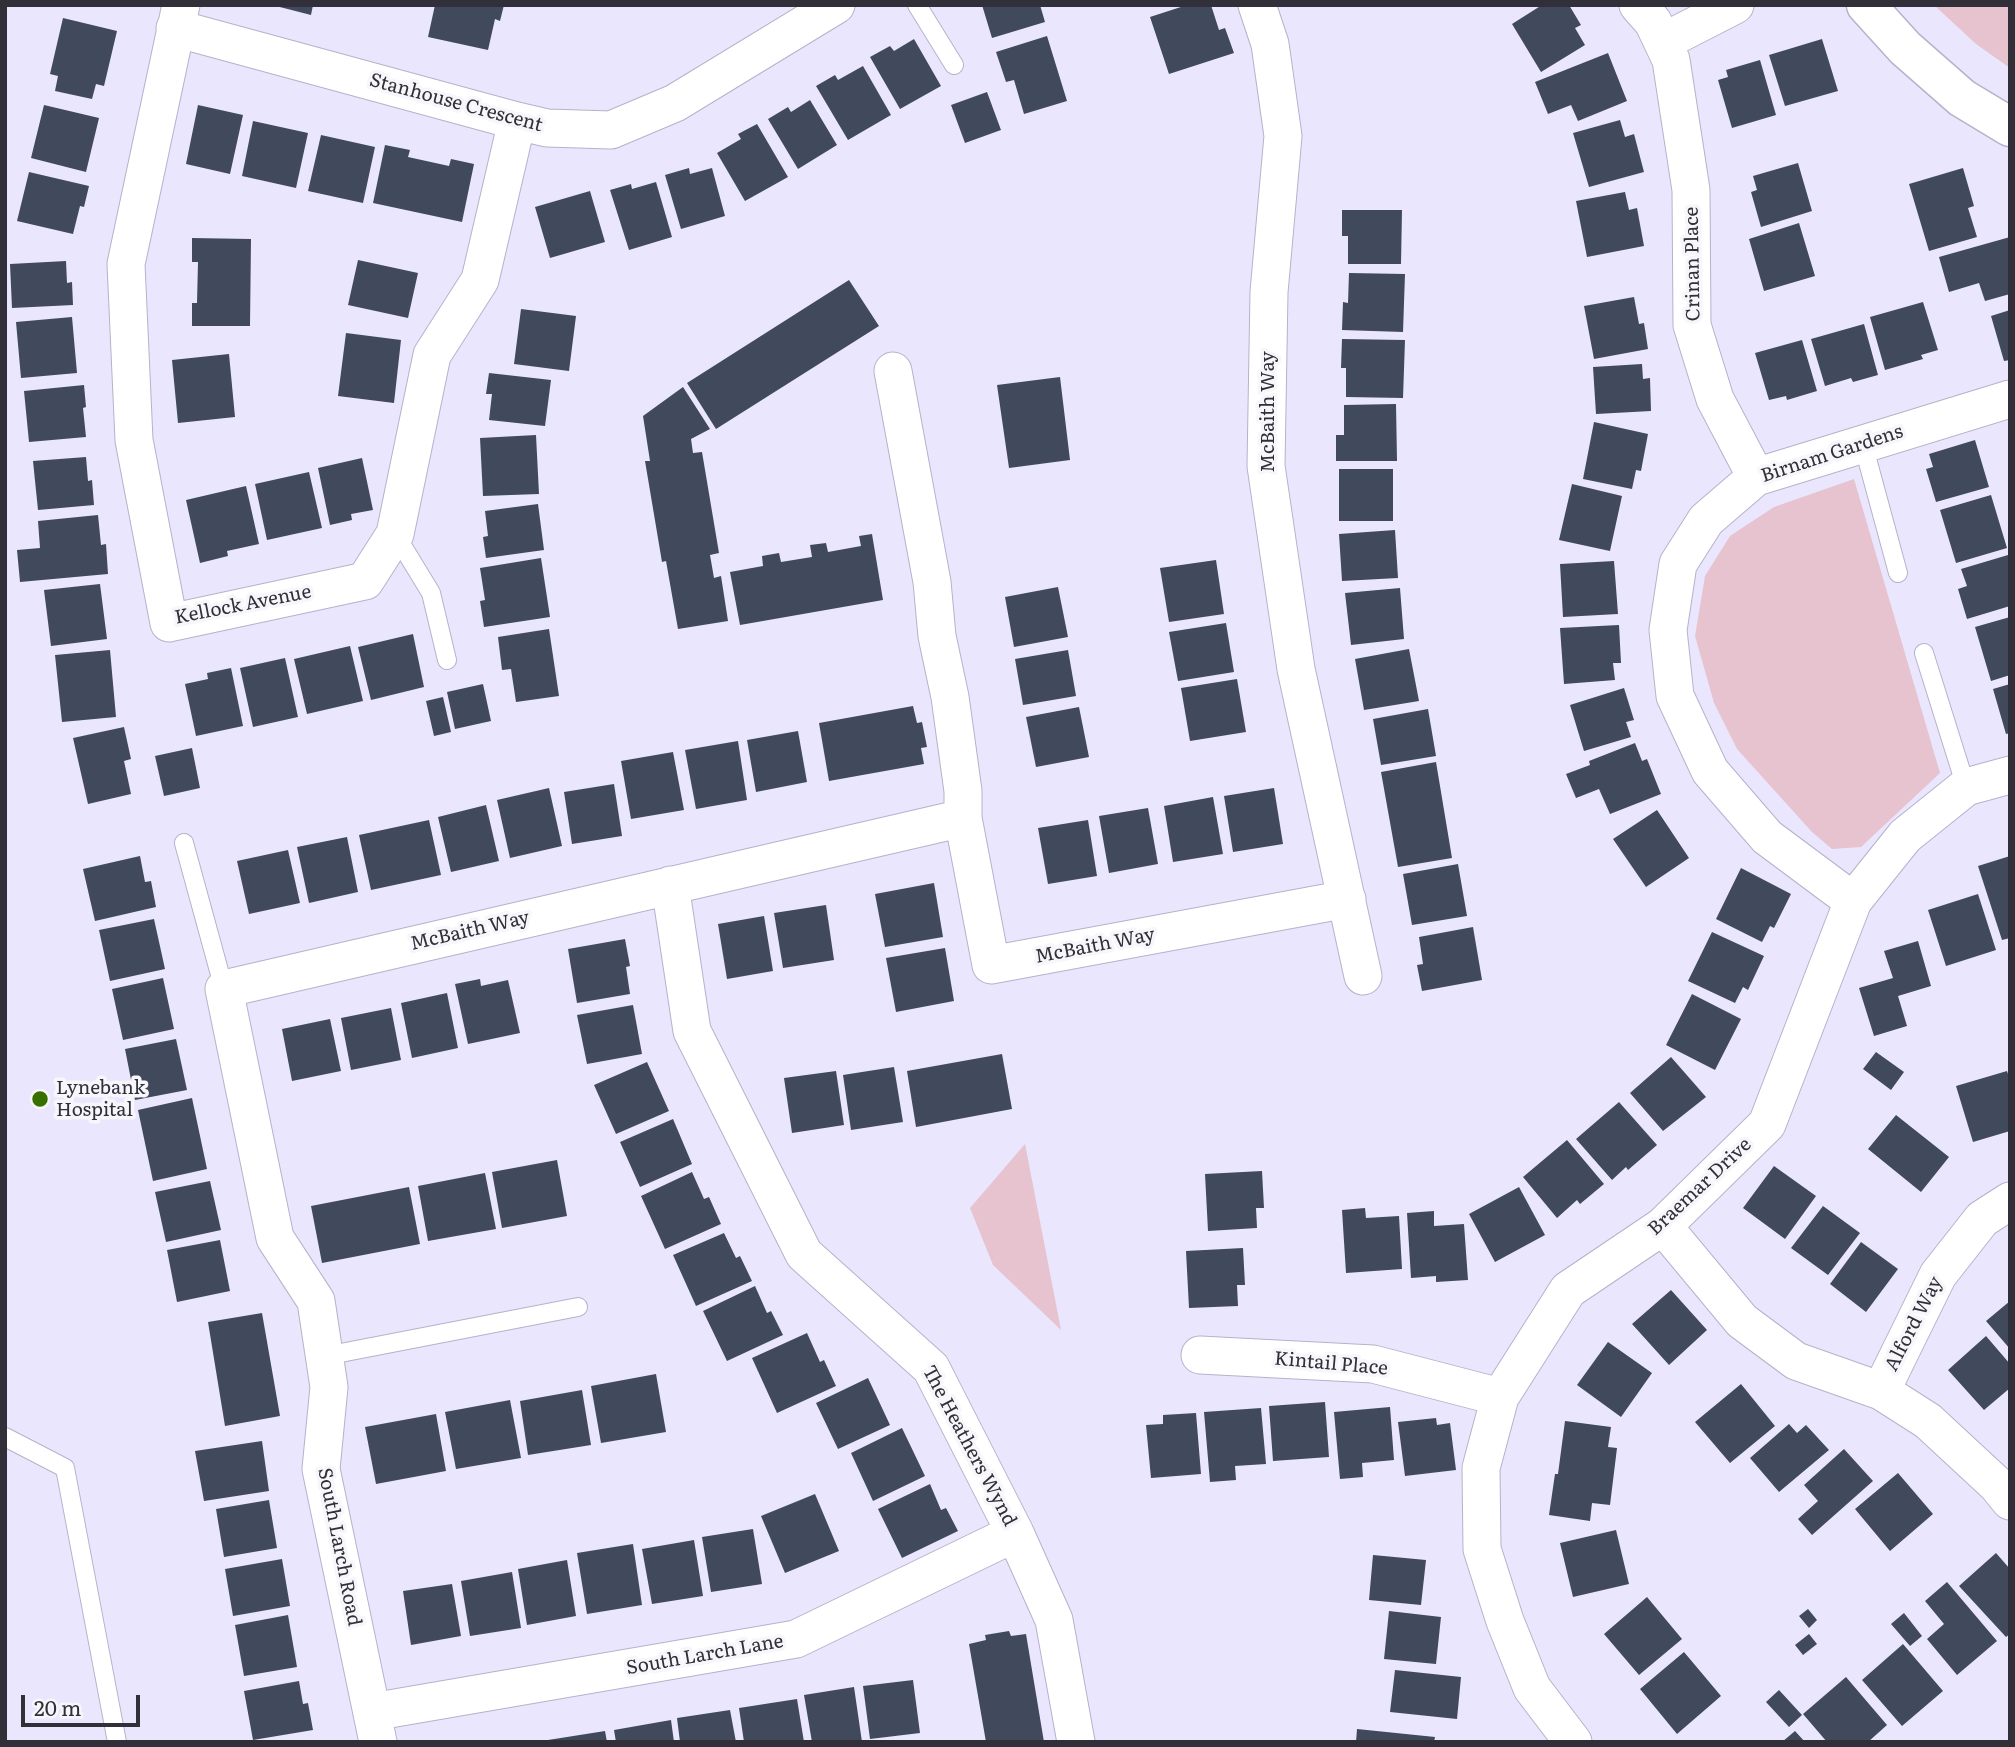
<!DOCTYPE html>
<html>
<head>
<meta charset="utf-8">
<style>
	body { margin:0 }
	#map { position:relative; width:2015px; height:1747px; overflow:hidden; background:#eae6fe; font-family:Literata,serif }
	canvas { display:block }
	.frame { position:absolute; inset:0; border:7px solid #312f38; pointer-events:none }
	.scale { position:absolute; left:21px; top:1695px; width:119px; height:32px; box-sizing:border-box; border:4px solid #312f38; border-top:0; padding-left:9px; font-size:21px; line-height:24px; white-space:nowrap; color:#312f38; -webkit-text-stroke:5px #f7f6fb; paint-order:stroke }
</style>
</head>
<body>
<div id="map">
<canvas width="2015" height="1747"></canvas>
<div class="frame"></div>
<div class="scale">20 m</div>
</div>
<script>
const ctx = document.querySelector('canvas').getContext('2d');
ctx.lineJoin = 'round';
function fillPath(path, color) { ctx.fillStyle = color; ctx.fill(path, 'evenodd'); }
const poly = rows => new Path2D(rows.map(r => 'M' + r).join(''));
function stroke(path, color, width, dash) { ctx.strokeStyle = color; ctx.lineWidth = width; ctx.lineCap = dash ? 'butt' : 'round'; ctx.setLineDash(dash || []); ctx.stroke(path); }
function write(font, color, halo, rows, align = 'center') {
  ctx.font = font + ' Literata,serif'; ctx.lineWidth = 7; ctx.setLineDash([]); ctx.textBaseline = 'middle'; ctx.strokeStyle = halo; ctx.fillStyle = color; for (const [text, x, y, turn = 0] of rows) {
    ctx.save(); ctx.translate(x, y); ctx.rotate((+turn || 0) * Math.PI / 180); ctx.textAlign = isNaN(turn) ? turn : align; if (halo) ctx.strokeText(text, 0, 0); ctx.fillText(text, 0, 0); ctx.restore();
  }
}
fillPath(poly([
	[1934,5,2010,5,2010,68,1976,44],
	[1854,479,1940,773,1861,847,1832,849,1812,832,1737,749,1714,703,1695,636,1705,576,1730,536,1774,507],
	[1025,1144,1061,1330,993,1265,970,1208]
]), '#e6c3ce');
fillPath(poly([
	[272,5,313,5,311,15],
	[435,5,504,5,500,21,495,19,488,50,428,37],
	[982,5,1040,5,1045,22,992,38],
	[1187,5,1211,5,1219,30,1225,28,1234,53,1169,74,1150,17],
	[1542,5,1569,5,1581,25,1575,28,1585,45,1541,72,1512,24],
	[63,18,117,31,104,86,96,84,92,99,55,91,58,76,50,74],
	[1047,36,1067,101,1024,114,1014,80,1006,82,996,52],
	[914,39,941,86,900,109,870,57,890,46,894,51],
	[1822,39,1838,91,1785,106,1769,55],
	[1608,53,1627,101,1578,121,1571,105,1548,114,1535,82],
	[1760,60,1776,115,1732,128,1718,80,1728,77,1726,70],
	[863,66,891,115,848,140,816,86,835,75,838,80],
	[987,92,1001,130,965,143,951,105],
	[810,100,837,145,798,169,768,119,788,107,791,112],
	[44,105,99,118,86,172,31,158],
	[198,105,243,115,230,174,186,164],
	[1620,120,1625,137,1634,134,1644,172,1589,187,1573,133],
	[253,121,308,133,296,188,242,176],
	[757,124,788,177,745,201,717,153,741,139,738,134],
	[321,135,375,147,363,203,308,191],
	[385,145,410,150,408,157,449,166,451,159,474,164,462,222,373,203],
	[1798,163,1812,211,1761,227,1751,192,1757,190,1753,176],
	[689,168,690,174,712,168,725,216,681,229,665,175],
	[1963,168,1974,206,1968,208,1977,237,1929,251,1909,184],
	[29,172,89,186,84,207,80,206,73,234,17,221],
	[656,182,672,237,629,250,610,190,631,184,632,189],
	[590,191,605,242,550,258,535,207],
	[1625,192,1629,210,1637,208,1644,246,1587,257,1576,201],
	[1342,210,1402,210,1401,264,1348,264,1348,236,1342,236],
	[1799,223,1815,276,1764,291,1749,239],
	[2010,237,2010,294,1985,301,1979,283,1949,292,1939,257],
	[192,238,251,239,250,326,192,326,192,303,197,303,198,262,192,262],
	[358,260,418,273,408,318,348,305],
	[66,261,67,283,72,282,73,305,12,308,10,264],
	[1349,273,1405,274,1403,332,1342,330,1343,302,1348,303],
	[849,280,879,326,716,429,687,383],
	[1634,297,1639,324,1644,323,1648,349,1594,359,1584,306],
	[1923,302,1938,350,1921,355,1923,359,1885,370,1870,317],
	[521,309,576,316,569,371,514,364],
	[2010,310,2010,360,2004,361,1991,316],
	[72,317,77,373,21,378,16,322],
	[1864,324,1878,375,1853,382,1851,378,1825,386,1811,339],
	[346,333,401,340,394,403,338,396],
	[1342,339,1405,340,1403,398,1346,397,1346,368,1341,368],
	[1802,340,1817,391,1787,400,1786,396,1769,400,1755,353],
	[229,354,235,417,178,423,172,360],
	[1642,364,1643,379,1650,378,1651,411,1596,414,1593,367],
	[489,373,551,380,545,426,489,420,492,394,486,394],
	[1060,377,1070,460,1009,468,997,385],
	[84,385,86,407,83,408,86,437,29,442,24,391],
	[683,387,710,429,691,439,693,453,702,452,719,553,710,555,714,578,721,576,728,621,678,629,666,561,662,562,645,461,650,461,643,416],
	[1396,404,1397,461,1336,461,1336,435,1344,435,1344,405],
	[1594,422,1648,434,1641,471,1636,470,1632,489,1583,479],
	[536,435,539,494,483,496,480,438],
	[1975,440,1989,487,1936,502,1926,469,1933,467,1929,454],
	[86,457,88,481,92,480,94,505,38,510,33,461],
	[362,458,373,510,351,514,352,520,330,525,318,468],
	[1339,469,1393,469,1393,521,1339,521],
	[309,472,322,528,267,540,255,484],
	[1572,484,1622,496,1610,551,1559,540],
	[246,486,259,544,227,551,228,556,200,563,186,500],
	[1991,495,2007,548,1956,563,1940,510],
	[538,504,544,550,486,558,483,537,488,536,485,511],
	[98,515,101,545,106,544,108,574,20,582,17,550,40,548,38,521],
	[1395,530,1398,578,1342,581,1339,534],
	[872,534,883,600,740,625,730,572,763,566,762,556,779,553,781,562,812,557,810,545,826,543,828,552,861,546,859,536],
	[2008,555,2010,606,1967,619,1958,589,1967,586,1961,569],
	[541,558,550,617,484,627,480,601,485,600,480,568],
	[1216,560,1224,614,1169,622,1160,568],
	[1614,561,1618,614,1563,617,1560,564],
	[100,584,107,639,51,646,44,590],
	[1058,587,1068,637,1014,647,1005,597],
	[1400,588,1404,639,1351,645,1345,593],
	[2010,617,2010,675,1991,681,1975,627],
	[1226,623,1234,672,1178,681,1169,632],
	[1619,625,1621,663,1613,663,1615,680,1564,684,1560,628],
	[549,629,559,696,516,702,511,669,502,670,498,637],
	[413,634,424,687,371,700,358,647],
	[350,646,363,701,307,714,294,659],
	[1409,649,1419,701,1364,710,1355,659],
	[110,650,116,717,62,722,55,655],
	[1068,650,1076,696,1023,705,1015,659],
	[285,658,298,717,253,727,240,668],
	[231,668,243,726,196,736,185,684,208,679,207,673],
	[1237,679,1246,732,1190,741,1181,688],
	[483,684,491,721,455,729,447,692],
	[2010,684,2010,733,2006,734,1993,689],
	[1624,688,1634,720,1626,722,1631,737,1584,751,1570,705],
	[443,697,451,732,434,736,426,701],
	[913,706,917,723,922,722,927,747,921,748,924,764,829,781,819,723],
	[1079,707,1089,757,1036,767,1026,717],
	[1428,709,1436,756,1381,765,1373,719],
	[124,727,131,759,124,761,131,794,88,804,73,738],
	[798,731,807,782,756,792,747,740],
	[738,741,747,800,696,809,685,750],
	[1635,743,1642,761,1647,759,1661,794,1610,814,1599,789,1576,798,1566,774,1590,765,1589,761],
	[192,748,200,788,164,796,155,756],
	[673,752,684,810,631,819,621,761],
	[1436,762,1452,858,1398,867,1381,772],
	[614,784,622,836,572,844,564,792],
	[549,788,562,846,510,858,497,800],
	[1274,788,1283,844,1233,852,1224,796],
	[1213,797,1223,854,1173,862,1164,806],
	[486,805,499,861,451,872,438,817],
	[1148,808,1158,864,1109,873,1099,816],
	[1657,810,1689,858,1646,887,1613,839],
	[429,820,441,875,371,890,359,835],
	[1088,820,1097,876,1048,884,1038,828],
	[347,837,358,892,309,903,297,847],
	[288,850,300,903,249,914,237,861],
	[140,856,145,882,151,881,156,907,95,921,83,869],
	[2010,856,2010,938,2002,940,1978,866],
	[1458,864,1467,916,1412,925,1403,874],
	[1741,868,1791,894,1774,928,1770,926,1762,942,1716,919],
	[934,883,943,937,885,947,875,894],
	[1978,894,1996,950,1946,966,1928,910],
	[826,905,834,960,783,968,774,913],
	[764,916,773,971,727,979,718,924],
	[154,919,165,969,110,981,99,930],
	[1473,927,1482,980,1422,991,1417,965,1423,964,1419,937],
	[1712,932,1764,956,1748,990,1743,987,1735,1003,1688,981],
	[625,939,630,966,626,967,630,994,577,1003,568,949],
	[1918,941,1931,986,1898,996,1907,1026,1874,1036,1859,988,1893,978,1884,951],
	[945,948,954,1001,896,1012,886,958],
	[163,978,174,1029,123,1040,112,989],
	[480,979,481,986,508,980,520,1033,468,1044,455,984],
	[447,993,458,1048,412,1058,401,1003],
	[1692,994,1741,1019,1715,1070,1666,1045],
	[633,1005,642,1054,587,1064,577,1015],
	[391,1008,401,1060,351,1070,341,1018],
	[330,1019,341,1071,292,1081,282,1029],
	[176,1039,187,1090,135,1100,125,1049],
	[1876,1052,1904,1072,1891,1090,1863,1069],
	[1002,1054,1012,1109,916,1127,907,1071],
	[1671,1057,1706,1097,1663,1131,1630,1093],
	[647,1062,669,1111,616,1134,594,1085],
	[894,1067,903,1122,851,1130,843,1075],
	[836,1071,844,1125,792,1133,784,1078],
	[2007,1071,2010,1080,2010,1131,1973,1142,1956,1086],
	[192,1098,207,1169,153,1181,138,1110],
	[1619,1102,1657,1145,1628,1170,1626,1167,1612,1180,1576,1139],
	[1896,1115,1949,1157,1921,1192,1868,1149],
	[673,1119,692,1164,640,1187,620,1142],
	[1567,1140,1604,1184,1580,1204,1577,1200,1557,1218,1523,1177],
	[557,1160,567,1216,502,1228,492,1172],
	[1774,1166,1816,1196,1785,1239,1743,1208],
	[1262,1171,1264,1208,1256,1208,1257,1228,1208,1231,1205,1174],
	[692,1172,704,1199,709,1197,721,1224,665,1249,641,1196],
	[485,1173,496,1229,428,1241,418,1186],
	[210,1181,221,1230,166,1242,155,1192],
	[409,1187,420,1244,322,1263,311,1206],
	[1519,1187,1545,1235,1495,1262,1469,1214],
	[1823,1206,1860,1233,1828,1275,1791,1248],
	[1365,1208,1366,1218,1399,1216,1402,1269,1346,1273,1342,1210],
	[1434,1211,1434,1226,1464,1224,1468,1280,1436,1282,1436,1276,1411,1278,1407,1213],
	[724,1233,736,1258,740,1256,752,1281,696,1306,673,1255],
	[220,1240,230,1291,177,1302,167,1250],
	[1861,1242,1898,1269,1866,1312,1830,1284],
	[1243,1248,1245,1285,1237,1285,1238,1306,1189,1308,1186,1251],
	[755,1286,767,1313,771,1311,783,1335,727,1361,703,1311],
	[1671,1290,1707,1330,1669,1365,1632,1324],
	[2010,1301,2010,1349,1986,1321],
	[262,1313,280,1416,225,1426,208,1322],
	[807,1333,820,1362,824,1360,836,1386,777,1413,752,1358],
	[1986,1336,2010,1364,2010,1388,1984,1410,1948,1370],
	[1608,1342,1652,1373,1621,1417,1577,1385],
	[656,1374,666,1432,601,1443,591,1386],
	[868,1378,890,1425,838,1449,816,1403],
	[1741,1384,1775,1426,1730,1463,1695,1422],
	[582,1390,591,1445,528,1455,520,1401],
	[510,1400,521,1458,456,1469,445,1412],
	[1325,1402,1329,1457,1273,1461,1269,1406],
	[1390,1407,1394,1460,1362,1463,1363,1477,1340,1479,1334,1412],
	[1261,1408,1266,1464,1235,1466,1236,1480,1210,1482,1204,1412],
	[1196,1413,1201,1474,1151,1478,1146,1425,1163,1424,1163,1415],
	[436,1414,446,1471,376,1484,365,1427],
	[1436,1418,1437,1425,1450,1423,1456,1470,1405,1476,1398,1422],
	[1565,1421,1611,1427,1608,1447,1617,1448,1610,1505,1592,1503,1590,1521,1549,1515,1555,1474,1558,1474],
	[1789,1424,1797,1433,1806,1425,1829,1450,1779,1492,1750,1458],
	[902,1428,925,1476,873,1501,851,1453],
	[262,1441,269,1491,204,1501,195,1451],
	[1844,1449,1873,1481,1812,1535,1798,1519,1818,1501,1804,1485],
	[1898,1473,1933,1514,1890,1551,1855,1509],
	[930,1484,941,1510,946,1508,958,1531,902,1558,878,1509],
	[815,1494,839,1551,785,1573,761,1516],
	[269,1500,277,1548,224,1557,216,1509],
	[753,1529,762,1584,711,1592,702,1537],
	[1616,1530,1629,1584,1573,1597,1560,1543],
	[694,1540,703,1596,652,1604,642,1549],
	[633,1544,642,1605,587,1614,577,1553],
	[1996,1553,2010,1569,2010,1634,2006,1637,1959,1586],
	[1373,1555,1426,1560,1421,1605,1369,1600],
	[282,1559,290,1606,233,1616,225,1569],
	[567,1560,576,1616,527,1625,518,1569],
	[512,1572,521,1628,470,1636,461,1581],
	[1947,1582,1997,1641,1957,1675,1927,1639,1944,1624,1925,1601],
	[452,1584,461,1636,411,1645,403,1591],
	[1647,1597,1682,1639,1639,1675,1604,1634],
	[1808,1609,1817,1620,1809,1628,1799,1616],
	[1389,1611,1441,1617,1436,1664,1384,1659],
	[1904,1613,1922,1636,1910,1646,1891,1624],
	[288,1615,297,1667,244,1676,235,1625],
	[1009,1631,1011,1636,1026,1634,1044,1742,986,1742,969,1644,986,1640,985,1635],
	[1809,1634,1817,1644,1803,1655,1795,1645],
	[1903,1644,1943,1691,1902,1726,1862,1680],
	[1684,1652,1721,1696,1677,1734,1640,1689],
	[1395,1670,1461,1677,1457,1719,1390,1712],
	[1846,1677,1887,1725,1868,1742,1827,1742,1803,1714],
	[913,1680,920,1733,870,1739,863,1686],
	[299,1681,303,1704,308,1703,313,1730,253,1740,244,1691],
	[854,1687,862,1742,812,1742,804,1695],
	[1779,1690,1802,1715,1789,1727,1766,1702],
	[797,1699,804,1742,744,1742,739,1708],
	[730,1710,736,1742,680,1742,677,1718],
	[671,1720,674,1742,616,1742,614,1730],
	[1357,1729,1435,1737,1434,1742,1356,1742],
	[605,1731,607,1742,548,1742,548,1740],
	[1795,1731,1805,1742,1782,1742]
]), '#404a5c');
const service = poly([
	[917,5,954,65],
	[1863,444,1898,573],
	[395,534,431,593,447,660],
	[1924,653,1966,787],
	[184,843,224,989],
	[325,1356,578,1307],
	[5,1437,65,1468,117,1742]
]);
const minor = poly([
	[181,5,126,264,134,440,169,623,365,581,395,534,432,355,480,280,517,121],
	[1257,5,1270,44,1283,136,1269,292,1266,466,1296,669,1363,976],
	[1638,5,1653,22,1671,60,1691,190,1692,325,1715,399,1756,477],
	[175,28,517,121,547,128,611,130,675,103,836,5],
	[1663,42,1735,5],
	[893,371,932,582,937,636,950,697,963,791,963,818,991,965,1347,899],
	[670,885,692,1031,804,1254,931,1368,1015,1533,1054,1620,1076,1742],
	[1853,901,1767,837,1710,771,1675,696,1668,630,1678,564,1706,520,1756,477,2010,399],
	[1663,1226,1742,1321,1796,1361,1881,1391,1928,1421,1997,1485,2010,1501],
	[1200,1355,1373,1364,1500,1397],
	[1881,1391,1938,1275,1982,1219,2010,1201],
	[372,1712,796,1639,1015,1533],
	[378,1742,321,1469,329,1387,316,1301,275,1238,224,989,963,818],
	[1573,1742,1532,1688,1505,1621,1482,1549,1481,1468,1500,1397,1568,1290,1663,1226,1767,1124,1853,901,1905,836,1966,787,2010,775]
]);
const tertiary = poly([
	[1866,5,1905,48,1962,98,2010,127]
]);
stroke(service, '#b6b2c9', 20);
stroke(minor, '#b6b2c9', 39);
stroke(tertiary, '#b6b2c9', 41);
stroke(service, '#fff', 18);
stroke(minor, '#fff', 37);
stroke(tertiary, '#fff', 38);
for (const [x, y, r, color] of [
	[40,1099,9,"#387000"]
]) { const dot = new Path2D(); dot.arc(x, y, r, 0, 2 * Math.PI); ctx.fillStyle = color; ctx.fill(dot); stroke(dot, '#f7f6fb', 2.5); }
write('19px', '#312f38', '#f7f6fb', [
	["Stanhouse Crescent",456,103,15],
	["Crinan Place",1693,264,-91],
	["McBaith Way",1268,412,-90],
	["Birnam Gardens",1832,454,-18],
	["Kellock Avenue",243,605,-11],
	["McBaith Way",470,931,-13],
	["McBaith Way",1095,946,-11],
	["Braemar Drive",1700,1187,-43],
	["Alford Way",1914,1324,-63],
	["Kintail Place",1331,1364,5],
	["The Heathers Wynd",969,1446,62],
	["South Larch Road",339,1547,79],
	["South Larch Lane",705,1655,-10]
]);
write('19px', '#312f38', '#f7f6fb', [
	["Lynebank",56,1088],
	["Hospital",56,1110]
], 'left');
</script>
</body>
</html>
